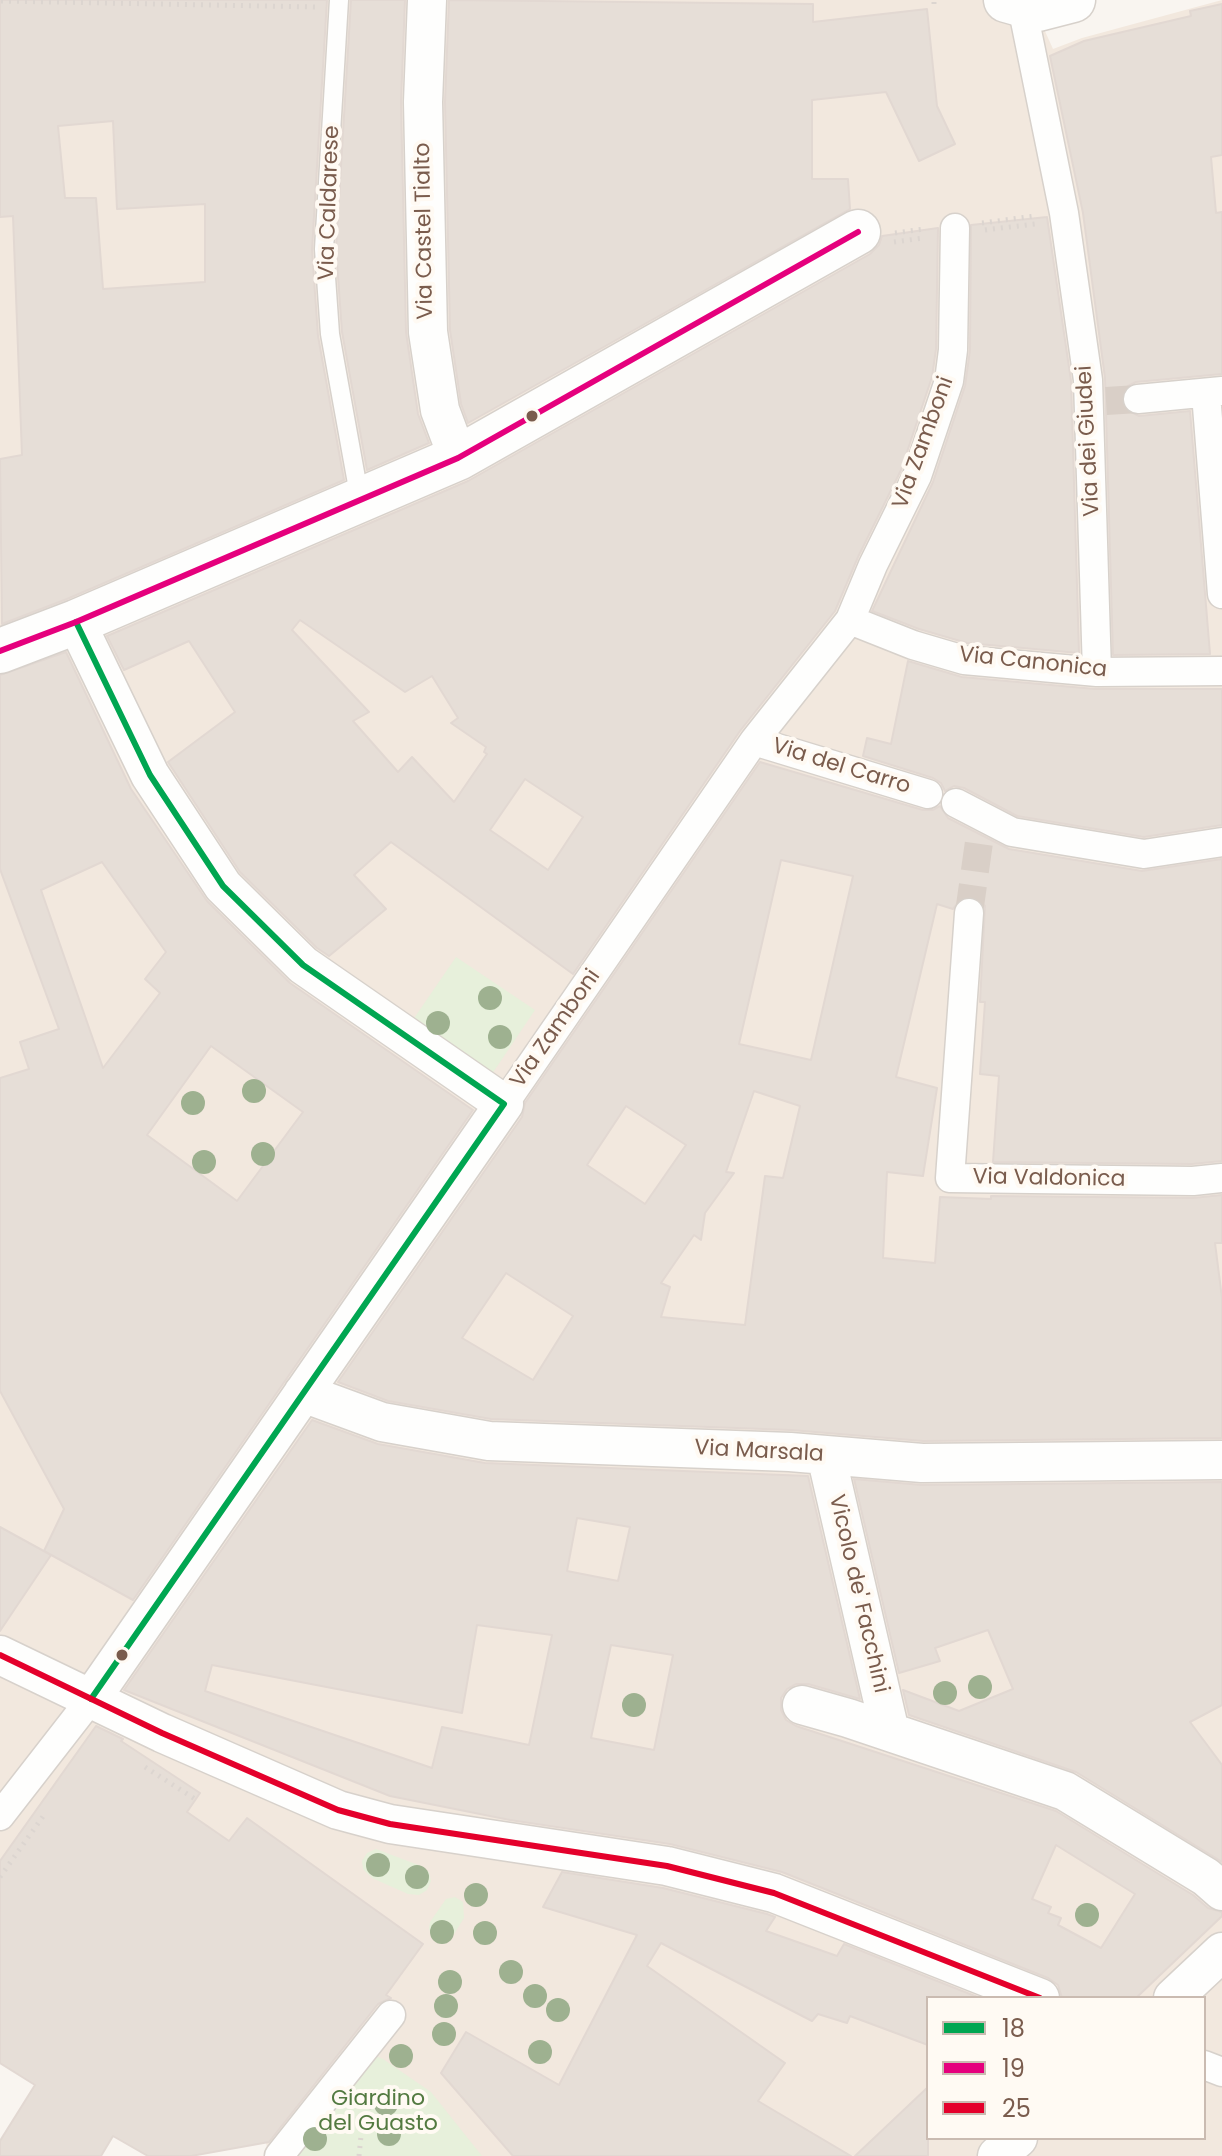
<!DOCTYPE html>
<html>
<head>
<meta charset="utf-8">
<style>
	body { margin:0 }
	#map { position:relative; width:1222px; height:2156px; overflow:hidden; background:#f9f5f0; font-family:Poppins,sans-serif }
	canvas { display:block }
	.legend { position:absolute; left:926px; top:1996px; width:280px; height:144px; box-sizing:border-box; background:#fffaf3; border:2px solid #cabbb1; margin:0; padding:10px 14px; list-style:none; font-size:24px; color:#7a5c4d }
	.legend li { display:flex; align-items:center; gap:16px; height:40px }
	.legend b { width:40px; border:2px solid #cabbb1 }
</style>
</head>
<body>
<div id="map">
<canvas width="1222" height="2156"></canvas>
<ul class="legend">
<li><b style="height:10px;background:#00a651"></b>18</li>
<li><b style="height:10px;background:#e5007d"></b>19</li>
<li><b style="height:10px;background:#e4002b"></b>25</li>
</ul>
</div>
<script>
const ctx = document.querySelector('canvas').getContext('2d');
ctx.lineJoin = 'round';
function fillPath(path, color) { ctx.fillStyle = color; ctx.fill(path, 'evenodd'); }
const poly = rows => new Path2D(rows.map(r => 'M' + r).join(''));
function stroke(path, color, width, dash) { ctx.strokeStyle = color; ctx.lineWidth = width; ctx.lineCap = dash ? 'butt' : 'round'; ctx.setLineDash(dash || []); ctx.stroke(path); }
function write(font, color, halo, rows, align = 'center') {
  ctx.font = font + ' Poppins,sans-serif'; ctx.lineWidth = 8; ctx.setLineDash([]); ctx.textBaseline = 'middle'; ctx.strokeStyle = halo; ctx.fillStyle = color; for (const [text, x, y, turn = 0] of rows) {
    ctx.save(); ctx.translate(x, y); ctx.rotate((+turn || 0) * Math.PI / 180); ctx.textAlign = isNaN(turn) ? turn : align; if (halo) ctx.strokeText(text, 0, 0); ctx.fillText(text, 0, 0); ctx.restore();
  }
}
fillPath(poly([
	[0,0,1031,0,1053,49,1082,38,1222,0,1222,2156,269,2156,260,2117,0,1862],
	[928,1998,1204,1998,1204,2138,928,2138]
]), '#f2e8de');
fillPath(poly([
	[456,957,535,1010,488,1080,408,1027],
	[376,1849,421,1866,429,1872,431,1881,427,1890,419,1895,408,1894,372,1878,363,1869,362,1861,367,1853],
	[455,1897,463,1902,464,1918,454,1934,447,1940,438,1941,433,1938,429,1929,430,1922,446,1899],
	[368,2053,383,2059,431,2092,482,2156,285,2156]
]), '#e7f0db');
const building = poly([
	[0,0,327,0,312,250,318,336,344,480,67,599,2,624,0,459,22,455,13,216,0,217,0,0],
	[113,121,117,209,205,204,205,282,103,289,96,198,65,198,58,126,113,121],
	[351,0,405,0,401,102,406,332,418,414,429,443,367,470,342,332,336,249,351,0],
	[449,0,813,4,813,22,927,9,937,106,955,144,919,161,886,92,812,100,812,179,848,179,850,209,468,423,461,404,450,330,445,102,449,0],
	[1222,4,1222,155,1211,157,1216,213,1222,212,1222,374,1136,382,1128,386,1121,400,1125,409,1139,416,1190,411,1210,654,1113,655,1105,378,1083,213,1050,56,1084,41,1191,16,1190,11,1222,4],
	[1047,217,1071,381,1079,653,967,643,919,629,872,611,933,482,965,386,970,350,971,225,1047,217],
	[938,228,936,349,932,377,901,470,858,557,835,611,740,731,573,974,391,842,354,875,386,909,329,956,317,948,240,872,168,762,235,712,189,641,124,670,107,636,468,481,870,254,879,245,882,236,938,228],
	[300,620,405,692,432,676,458,718,451,723,486,747,484,752,487,754,454,802,412,757,398,772,353,721,369,712,292,630,300,620],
	[525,779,583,817,548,870,490,830,525,779],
	[66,652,131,789,207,901,290,983,473,1110,133,1600,44,1551,64,1509,0,1391,0,1078,29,1069,20,1042,59,1029,0,869,0,675,66,652],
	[102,862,166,952,145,979,160,993,103,1068,41,890,102,862],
	[211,1046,303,1112,237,1201,147,1135,211,1046],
	[908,661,962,677,1095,689,1222,689,1222,825,1144,837,1017,816,964,788,954,786,945,791,941,783,933,778,863,756,867,738,891,744,908,661],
	[760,762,923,810,933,810,940,806,948,818,1009,849,1142,871,1222,859,1222,1161,1192,1164,993,1162,999,1076,980,1074,985,1002,980,1002,985,906,979,899,969,896,961,898,953,909,937,904,896,1077,937,1088,923,1176,887,1172,883,1258,935,1263,940,1197,991,1199,991,1196,1193,1198,1222,1195,1222,1243,1215,1243,1222,1298,1222,1438,923,1441,791,1430,491,1419,388,1401,338,1382,522,1117,525,1103,760,762],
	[781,860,853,876,811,1060,739,1044,781,860],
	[754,1091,800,1106,783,1178,765,1176,745,1325,661,1317,670,1287,661,1283,694,1235,701,1240,705,1213,734,1173,726,1172,754,1091],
	[626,1106,686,1145,645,1204,587,1165,626,1106],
	[506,1273,573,1316,533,1380,462,1338,506,1273],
	[312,1420,378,1444,485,1463,808,1476,860,1699,808,1684,796,1684,787,1689,781,1698,781,1710,786,1720,796,1726,1056,1811,1193,1895,1208,1908,1222,1912,1222,1916,1136,1998,1062,1998,1058,1985,1048,1978,782,1872,670,1844,510,1820,390,1796,124,1690,312,1420],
	[577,1518,630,1527,618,1581,567,1571,577,1518],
	[477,1625,552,1635,529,1745,442,1727,432,1768,205,1691,212,1665,462,1713,477,1625],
	[611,1645,673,1655,654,1750,591,1738,611,1645],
	[1056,1845,1135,1894,1101,1948,1058,1925,1061,1918,1048,1913,1051,1907,1032,1899,1056,1845],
	[854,1479,922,1485,1222,1482,1222,1705,1190,1722,1222,1765,1222,1862,1076,1772,909,1715,903,1690,959,1711,1013,1689,988,1630,935,1648,940,1661,899,1673,854,1479],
	[0,1527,51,1555,0,1631,0,1527],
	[96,1726,123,1739,121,1741,200,1793,187,1812,229,1841,247,1818,423,1944,386,1995,391,1998,378,2004,269,2142,191,2156,148,2156,113,2136,101,2156,0,2156,0,2141,35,2085,0,2063,0,1861,96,1726],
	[562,1872,663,1888,767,1914,775,1917,766,1931,837,1956,844,1944,980,1998,928,1998,928,2045,850,2016,847,2023,818,2014,812,2021,661,1943,647,1966,785,2063,758,2101,851,2156,513,2156,441,2073,466,2032,559,2085,637,1935,543,1907,562,1872],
	[928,2087,928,2156,855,2156,928,2087]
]);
fillPath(building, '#e6ded7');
stroke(building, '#e2d8d2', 2);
stroke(poly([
	[1106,401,1138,399],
	[969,913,979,842]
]), '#d9cfc7', 28, [28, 14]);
const service = poly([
	[339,0,324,249,330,334,360,500]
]);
const pedestrian = poly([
	[1022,6,1064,213,1088,380,1097,672],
	[1206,394,1222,594],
	[1138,399,1222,391],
	[850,620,913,645,964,660,1097,672,1222,671],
	[754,741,928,794],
	[956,803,1012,832,1144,854,1222,842],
	[969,913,950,1178,1193,1181,1222,1178],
	[504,1104,754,741,850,620,873,565,917,476,949,381,953,350,955,228],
	[0,1816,91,1699],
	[1204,2065,1222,2072],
	[279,2156,391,2015]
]);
const minor = poly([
	[427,0,423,102,428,332,440,410,458,458],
	[76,622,150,775,223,886,303,965,504,1104,91,1699],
	[303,1393,382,1422,489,1441,790,1452,922,1463,1222,1460],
	[826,1455,890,1732],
	[0,1655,162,1733,338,1810,390,1824,667,1866,774,1893,1040,1998],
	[802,1705,848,1718,1065,1791,1206,1877,1222,1891],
	[1173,1998,1222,1952],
	[997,2156,1018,2138]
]);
const tertiary = poly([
	[1006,0,1038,9,1073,0],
	[0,651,76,622,458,458,858,232]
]);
stroke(service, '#d7d1cb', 21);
stroke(pedestrian, '#d7d1cb', 31);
stroke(minor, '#d7d1cb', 41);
stroke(tertiary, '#d7d1cb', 47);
stroke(poly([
	[1,1,316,7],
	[934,4,934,0],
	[982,223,1035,216],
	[985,230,1035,224],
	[895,233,924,229],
	[894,242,924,238],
	[145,1767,195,1799],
	[0,1877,44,1815],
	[359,2156,361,2136,375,2087]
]), '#dcd5d0', 5, [2, 6]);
stroke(service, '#fefefd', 18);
stroke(pedestrian, '#fefefd', 28);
stroke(minor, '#fefefd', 38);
stroke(tertiary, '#fefefd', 44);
stroke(poly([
	[76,622,150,775,223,886,303,965,504,1104,91,1699]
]), '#00a651', 6);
stroke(poly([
	[0,651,76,622,458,458,858,232]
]), '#e5007d', 6);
stroke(poly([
	[0,1655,162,1733,338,1810,390,1824,667,1866,774,1893,1040,1998]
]), '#e4002b', 6);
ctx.fillStyle = '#9eb190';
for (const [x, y] of [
	[490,998],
	[438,1023],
	[500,1037],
	[254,1091],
	[193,1103],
	[263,1154],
	[204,1162],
	[980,1687],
	[945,1693],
	[634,1705],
	[378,1865],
	[417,1877],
	[476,1895],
	[1087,1915],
	[442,1932],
	[485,1933],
	[511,1972],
	[450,1982],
	[535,1996],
	[446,2006],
	[558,2010],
	[444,2034],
	[540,2052],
	[401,2056],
	[386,2104],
	[389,2134],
	[315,2139]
]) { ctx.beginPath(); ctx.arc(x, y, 12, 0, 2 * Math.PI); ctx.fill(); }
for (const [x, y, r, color] of [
	[532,416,7,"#7a5c4d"],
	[122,1655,7,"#7a5c4d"]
]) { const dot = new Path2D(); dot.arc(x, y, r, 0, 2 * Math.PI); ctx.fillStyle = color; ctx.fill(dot); stroke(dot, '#fffaf3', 3); }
write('22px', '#7a5c4d', '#fffaf3', [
	["Via Caldarese",330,203,-88],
	["Via Castel Tialto",425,231,-91],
	["Via dei Giudei",1089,441,-93],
	["Via Zamboni",924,443,-70],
	["Via Canonica",1033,663,6],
	["Via del Carro",841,767,17],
	["Via Zamboni",556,1029,-55],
	["Via Valdonica",1049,1179,1],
	["Via Marsala",759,1452,3],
	["Vicolo de' Facchini",858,1594,77]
]);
write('22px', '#537a41', '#fffaf3', [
	["Giardino",378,2099],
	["del Guasto",378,2124]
]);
</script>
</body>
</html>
